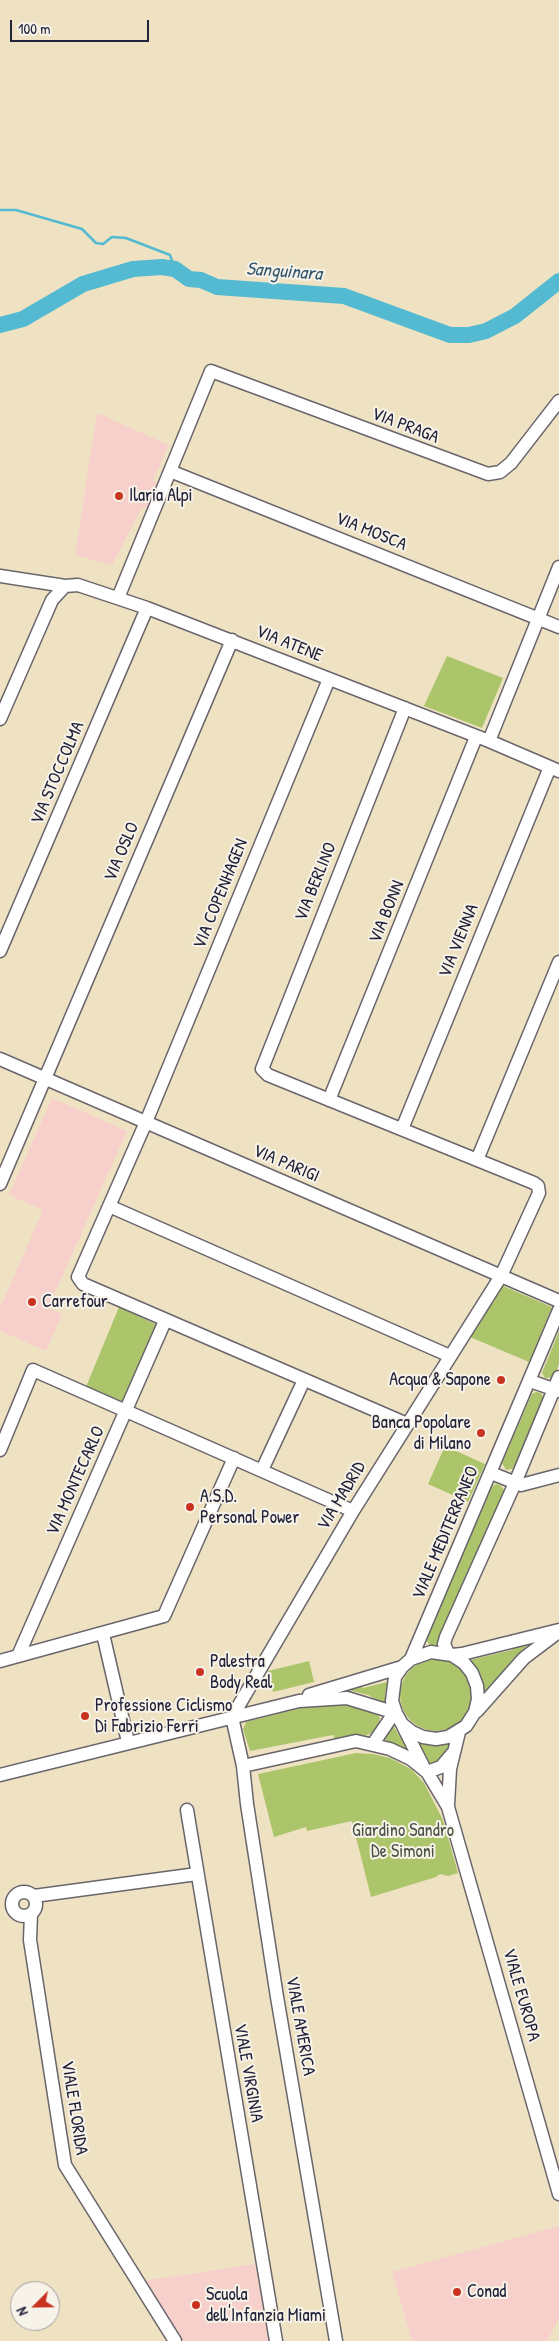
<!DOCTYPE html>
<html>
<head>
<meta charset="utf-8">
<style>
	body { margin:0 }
	#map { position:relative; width:559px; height:2341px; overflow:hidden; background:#eee2c3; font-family:"Patrick Hand",sans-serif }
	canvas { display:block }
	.north { position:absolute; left:10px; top:2281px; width:50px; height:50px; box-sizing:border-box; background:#f7f3e8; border:1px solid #a29fa3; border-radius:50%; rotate:247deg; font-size:14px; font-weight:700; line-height:20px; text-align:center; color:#22223b }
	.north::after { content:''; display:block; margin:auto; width:18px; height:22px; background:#c8321e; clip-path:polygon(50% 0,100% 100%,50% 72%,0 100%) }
	.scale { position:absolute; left:10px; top:20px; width:139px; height:22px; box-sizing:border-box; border:2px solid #22223b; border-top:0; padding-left:6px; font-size:15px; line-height:18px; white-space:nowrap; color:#22223b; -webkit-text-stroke:4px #f7f3e8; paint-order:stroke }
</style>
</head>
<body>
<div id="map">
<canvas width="559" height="2341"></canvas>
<div class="north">N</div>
<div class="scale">100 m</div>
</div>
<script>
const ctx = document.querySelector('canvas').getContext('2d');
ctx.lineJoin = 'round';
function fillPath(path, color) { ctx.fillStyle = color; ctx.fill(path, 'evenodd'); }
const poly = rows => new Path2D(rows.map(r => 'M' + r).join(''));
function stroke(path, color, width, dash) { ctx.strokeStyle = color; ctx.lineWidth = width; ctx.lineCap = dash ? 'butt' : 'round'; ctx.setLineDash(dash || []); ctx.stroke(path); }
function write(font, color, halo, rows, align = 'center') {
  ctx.font = font + ' "Patrick Hand",sans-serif'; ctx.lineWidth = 4; ctx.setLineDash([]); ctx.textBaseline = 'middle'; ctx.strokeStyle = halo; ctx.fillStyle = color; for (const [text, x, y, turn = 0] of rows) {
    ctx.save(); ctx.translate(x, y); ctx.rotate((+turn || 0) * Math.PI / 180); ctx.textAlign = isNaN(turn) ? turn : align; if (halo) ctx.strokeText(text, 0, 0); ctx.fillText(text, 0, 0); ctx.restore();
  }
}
fillPath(poly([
	[97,413,169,445,153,480,158,486,148,507,142,507,112,565,75,555],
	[52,1098,127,1131,48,1308,62,1314,46,1351,0,1331,0,1308,43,1210,9,1195],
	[559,2226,559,2318,547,2341,412,2341,392,2272],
	[255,2264,268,2341,182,2341,143,2281]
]), '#f7d0cb');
fillPath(poly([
	[447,656,503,678,482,728,424,706],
	[503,1286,552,1307,529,1362,470,1337],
	[119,1307,157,1325,121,1404,86,1387],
	[559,1331,559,1364,554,1377,545,1378,542,1373],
	[536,1392,541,1393,544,1399,515,1468,506,1470,502,1463,532,1394],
	[445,1446,485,1464,468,1502,428,1484],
	[496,1484,500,1485,505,1491,439,1644,430,1646,426,1639,492,1487],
	[534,1639,513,1659,484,1695,482,1678,470,1660,512,1650,515,1644],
	'400 1695a36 36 0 1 1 72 0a36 36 0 1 1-72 0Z',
	[309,1661,314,1682,273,1692,268,1671],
	[387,1682,385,1695,387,1705,368,1695,344,1689,359,1685,363,1688],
	[333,1700,375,1712,380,1718,376,1731,365,1736,335,1739,333,1735,250,1751,243,1729,246,1722],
	[391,1722,408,1750,385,1740],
	[414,1739,452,1741,443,1761,431,1766],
	[356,1753,373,1754,390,1758,411,1769,424,1783,443,1820,458,1873,448,1876,440,1874,436,1877,371,1897,352,1821,307,1831,306,1827,274,1837,258,1774]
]), '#acc56b');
stroke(poly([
	[0,210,16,210,82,229,96,243,103,244,112,237,126,238,170,255,175,269]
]), '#53bad1', 2.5);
stroke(poly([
	[0,325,23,319,83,284,133,269,162,267,175,269,189,279,201,280,217,287,344,296,450,335,469,335,486,331,515,316,559,281]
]), '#53bad1', 16);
const minor = poly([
	[170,471,559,627],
	[0,576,65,586,78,585,147,608,489,741,559,771],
	[118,598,211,371,488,474,500,472,511,463,559,401],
	[329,679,146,1122,78,1277,83,1284,407,1424],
	[0,719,52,600,65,586],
	[489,741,559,567],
	[0,951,147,608],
	[0,1059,559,1301],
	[329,1100,476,737],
	[402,1129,550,767],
	[477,1160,559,962],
	[0,1184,232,640],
	[109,1206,450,1356],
	[530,1381,559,1391],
	[0,1450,33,1370,353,1511],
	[262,1470,304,1380],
	[491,1473,521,1485,559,1475],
	[103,1634,128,1742],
	[448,1653,444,1644,446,1637,515,1483,559,1377],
	[452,1655,464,1663,472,1673,477,1686,478,1699,475,1712,466,1726,448,1737,436,1739,423,1737,412,1732,402,1724,396,1713,392,1701,395,1677,402,1667,411,1659,431,1652,452,1655,462,1654,559,1630],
	[18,1656,165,1321],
	[411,1659,559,1310],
	[0,1661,164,1616,234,1458],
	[309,1695,402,1667],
	[477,1711,524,1658,557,1633],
	[232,1717,353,1511,501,1276,539,1193,538,1186,534,1183,268,1075,262,1069,405,708],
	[232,1717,243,1766,247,1804,277,1997,336,2341],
	[403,1726,423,1766],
	[373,1744,390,1719,396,1714],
	[243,1766,356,1741,390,1749,411,1759,427,1772,448,1807,559,2194],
	[427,1772,441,1767,453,1753],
	[0,1775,299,1701,347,1698,396,1713],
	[448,1805,450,1769,459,1732],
	[187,1810,276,2341],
	'12 1904a12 12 0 1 1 24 0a12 12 0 1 1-24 0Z',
	[34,1896,197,1874],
	[31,1914,30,1940,65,2165,175,2341]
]);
stroke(minor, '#69656b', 15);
stroke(minor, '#fff', 12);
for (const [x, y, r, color] of [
	[119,496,5,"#c8321e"],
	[32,1302,5,"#c8321e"],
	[501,1380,5,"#c8321e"],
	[481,1433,5,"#c8321e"],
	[190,1507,5,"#c8321e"],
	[200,1672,5,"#c8321e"],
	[85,1716,5,"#c8321e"],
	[457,2292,5,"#c8321e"],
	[196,2305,5,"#c8321e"]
]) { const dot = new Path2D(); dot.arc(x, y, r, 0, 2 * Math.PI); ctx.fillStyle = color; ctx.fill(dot); stroke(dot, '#f7f3e8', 2); }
write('18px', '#22223b', '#f7f3e8', [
	["VIA PRAGA",405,426,21],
	["VIA MOSCA",371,532,22],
	["VIA ATENE",289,644,22],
	["VIA STOCCOLMA",58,773,-67],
	["VIA OSLO",122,852,-67],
	["VIA BERLINO",316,882,-68],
	["VIA COPENHAGEN",221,894,-68],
	["VIA BONN",387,912,-68],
	["VIA VIENNA",459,941,-68],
	["VIA PARIGI",286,1164,23],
	["VIA MONTECARLO",76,1481,-66],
	["VIA MADRID",342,1496,-59],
	["VIALE MEDITERRANEO",446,1533,-67],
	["VIALE EUROPA",521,1995,74],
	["VIALE AMERICA",300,2026,80],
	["VIALE VIRGINIA",248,2073,80],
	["VIALE FLORIDA",74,2108,81]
]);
write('18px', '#22223b', '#f7f3e8', [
	["Ilaria Alpi",129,496],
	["Carrefour",42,1302],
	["Acqua & Sapone",491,1380,"right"],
	["Banca Popolare",471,1423,"right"],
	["di Milano",471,1444,"right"],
	["A.S.D.",200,1497],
	["Personal Power",200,1518],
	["Palestra",210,1662],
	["Body Real",210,1683],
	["Professione Ciclismo",95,1706],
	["Di Fabrizio Ferri",95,1727],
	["Conad",467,2292],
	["Scuola",206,2295],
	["dell'Infanzia Miami",206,2316]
], 'left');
write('18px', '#4b5349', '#f7f3e8', [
	["Giardino Sandro",403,1831],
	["De Simoni",403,1852]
]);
write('italic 19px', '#335770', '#f7f3e8', [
	["Sanguinara",284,272,4]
]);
</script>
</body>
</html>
